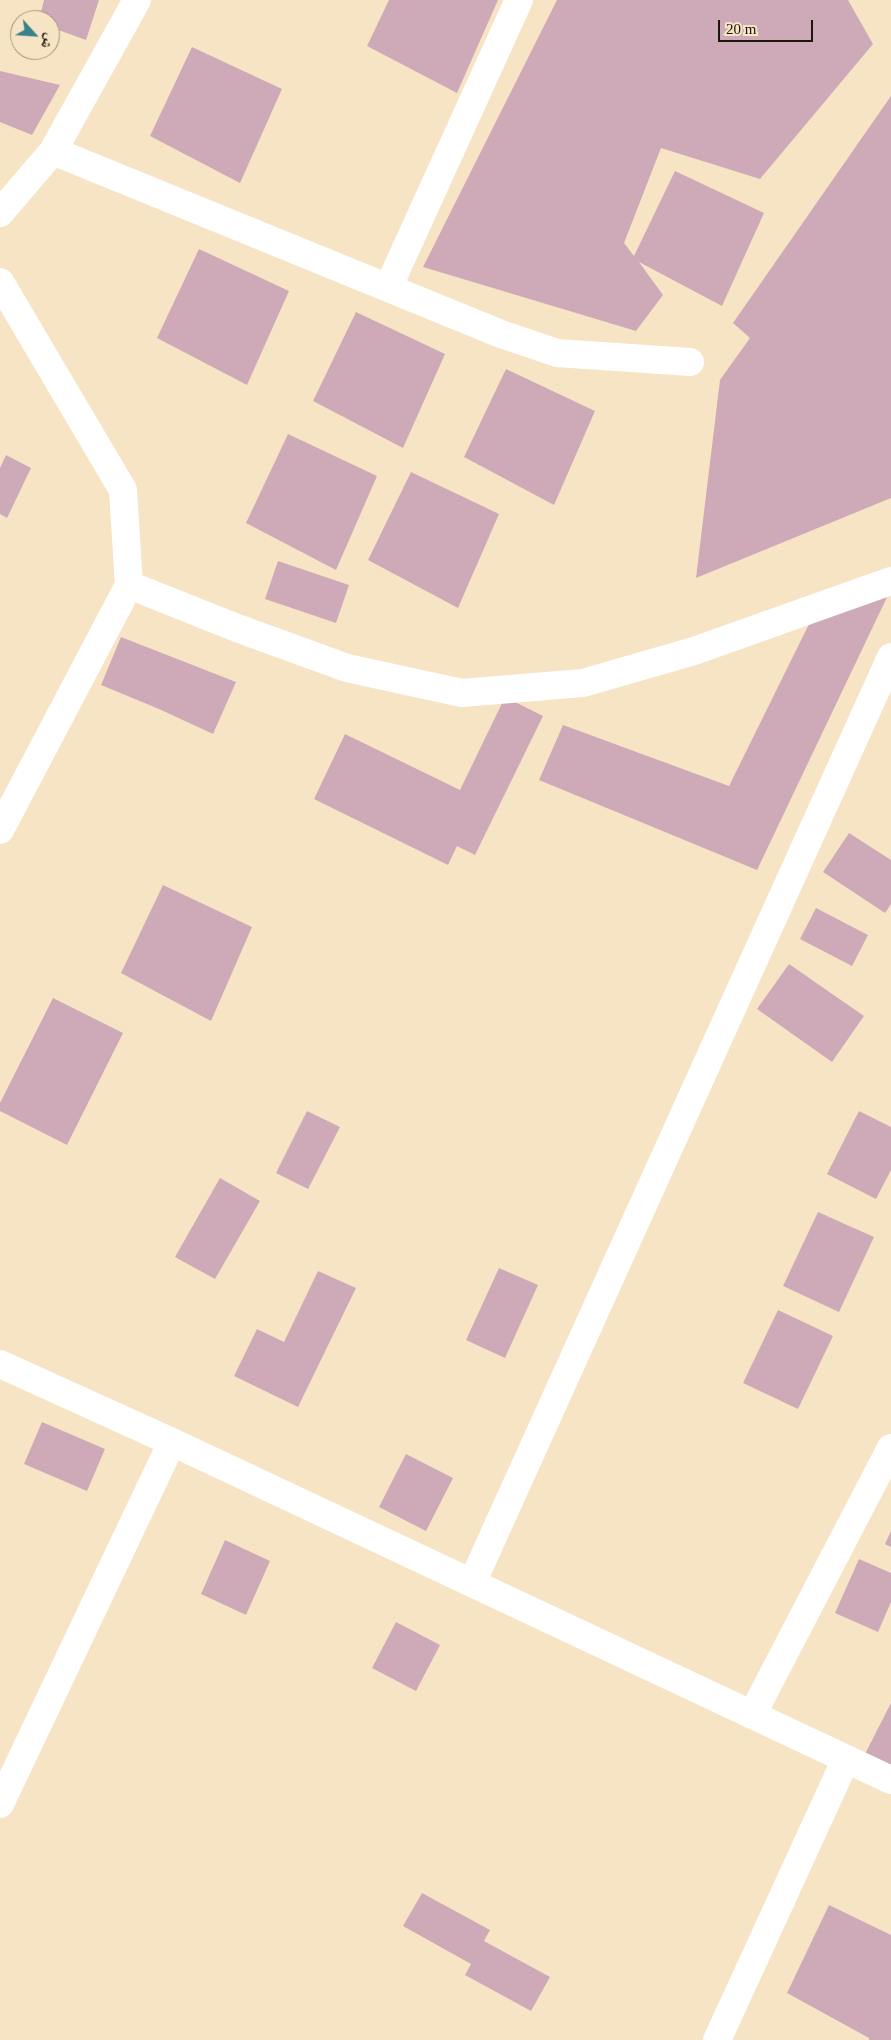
<!DOCTYPE html>
<html>
<head>
<meta charset="utf-8">
<style>
	body { margin:0 }
	#map { position:relative; width:891px; height:2040px; overflow:hidden; background:#f7e4c4; font-family:"Times New Roman","Noto Naskh Arabic",serif }
	canvas { display:block }
	.north { position:absolute; left:10px; top:10px; width:50px; height:50px; box-sizing:border-box; background:#f7e4c4; border:1px solid #a0927a; border-radius:50%; rotate:116deg; font-size:14px; font-weight:700; line-height:20px; text-align:center; color:#1d170b }
	.north::after { content:''; display:block; margin:auto; width:18px; height:22px; background:#3a818b; clip-path:polygon(50% 0,100% 100%,50% 72%,0 100%) }
	.scale { position:absolute; left:718px; top:20px; width:95px; height:22px; box-sizing:border-box; border:2px solid #1d170b; border-top:0; padding-left:6px; font-size:15px; line-height:18px; white-space:nowrap; color:#1d170b; -webkit-text-stroke:4px #f7e4c4; paint-order:stroke }
</style>
</head>
<body>
<div id="map">
<canvas width="891" height="2040"></canvas>
<div class="north">ش</div>
<div class="scale">20 m</div>
</div>
<script>
const ctx = document.querySelector('canvas').getContext('2d');
ctx.lineJoin = 'round';
function fillPath(path, color) { ctx.fillStyle = color; ctx.fill(path, 'evenodd'); }
const poly = rows => new Path2D(rows.map(r => 'M' + r).join(''));
function stroke(path, color, width, dash) { ctx.strokeStyle = color; ctx.lineWidth = width; ctx.lineCap = dash ? 'butt' : 'round'; ctx.setLineDash(dash || []); ctx.stroke(path); }
fillPath(poly([
	[44,0,99,0,86,40,50,27,50,20,39,20],
	[389,0,498,0,457,93,367,46],
	[557,0,848,0,873,44,760,179,661,148,624,243,634,256,675,171,764,213,722,306,639,262,663,295,636,331,423,267],
	[192,47,282,89,240,183,150,136],
	[0,71,60,85,32,135,0,122],
	[891,96,891,498,696,578,720,380,750,338,733,323],
	[199,249,289,291,247,385,157,338],
	[356,312,445,354,403,448,313,401],
	[506,369,595,411,554,505,464,457],
	[288,434,377,476,336,570,246,523],
	[6,455,31,468,7,518,0,514,0,468],
	[411,472,499,514,458,608,368,560],
	[278,561,349,585,336,623,265,599],
	[889,593,757,870,539,780,563,725,729,786,812,618],
	[121,637,236,682,213,734,159,709,101,685],
	[505,697,543,716,475,855,457,846,448,865,314,799,345,734,460,790],
	[849,833,891,860,891,904,885,913,823,872],
	[163,885,252,927,211,1021,121,973],
	[816,908,868,935,852,966,800,939],
	[789,964,864,1016,832,1062,757,1009],
	[53,998,123,1033,67,1145,0,1111,0,1103],
	[307,1111,340,1127,308,1189,276,1173],
	[859,1111,891,1127,891,1170,876,1199,827,1174],
	[220,1178,260,1201,215,1279,175,1257],
	[818,1212,874,1237,839,1312,783,1286],
	[499,1268,538,1285,505,1358,466,1340],
	[318,1271,356,1288,298,1407,234,1376,257,1329,284,1342],
	[778,1310,833,1336,798,1409,743,1383],
	[42,1422,105,1449,87,1491,24,1464],
	[406,1454,453,1478,426,1531,379,1507],
	[891,1531,891,1547,885,1544],
	[225,1540,270,1561,246,1615,201,1594],
	[859,1559,891,1573,891,1602,878,1632,835,1613],
	[396,1622,440,1645,416,1691,372,1668],
	[891,1703,891,1767,865,1754],
	[422,1893,490,1930,484,1941,550,1977,531,2011,465,1975,471,1964,403,1926],
	[829,1905,891,1935,891,2040,869,2040,869,2038,787,1993]
]), '#ceaab9');
stroke(poly([
	[53,151,501,334,557,353,690,362],
	[0,213,53,151,137,0],
	[388,288,519,0],
	[0,830,129,585],
	[0,1364,172,1442,891,1780],
	[472,1583,891,657],
	[752,1715,891,1448],
	[0,1804,172,1442],
	[717,2040,846,1759]
]), '#fff', 28);
stroke(poly([
	[0,282,123,490,129,585,237,628,347,668,462,693,583,683,694,651,891,581]
]), '#fff', 28);
</script>
</body>
</html>
